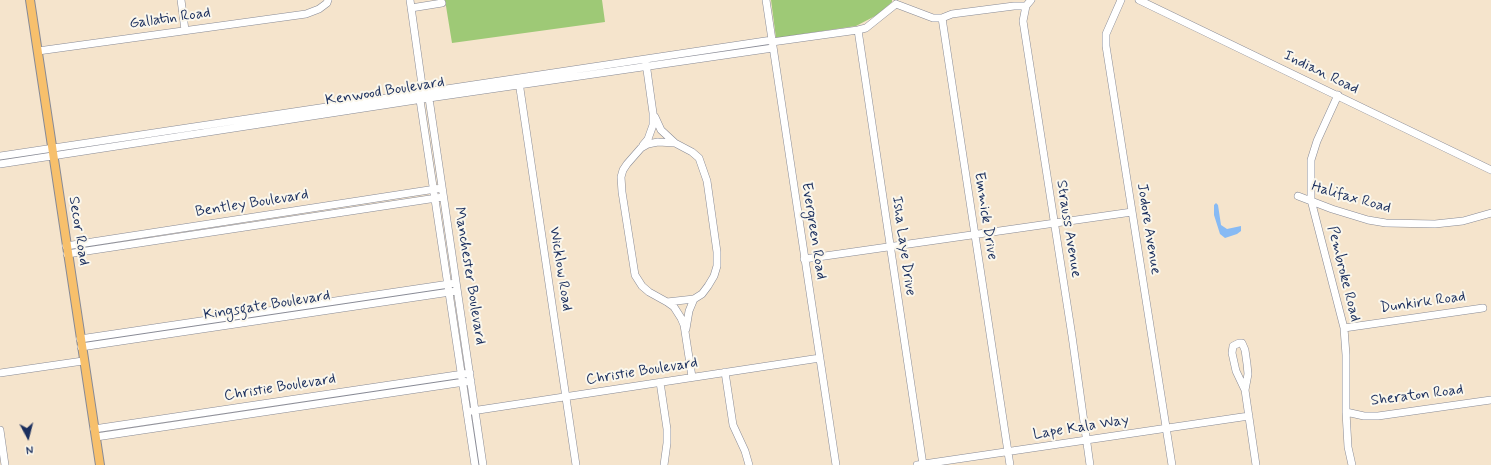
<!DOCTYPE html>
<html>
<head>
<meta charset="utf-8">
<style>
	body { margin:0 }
	#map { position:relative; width:1491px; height:465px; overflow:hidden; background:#f5e4cc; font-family:Mynerve,sans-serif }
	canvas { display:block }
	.north { position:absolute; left:8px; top:417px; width:40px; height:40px; -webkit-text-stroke:3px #fbf7ec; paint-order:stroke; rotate:173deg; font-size:11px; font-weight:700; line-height:16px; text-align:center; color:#1b2f5e }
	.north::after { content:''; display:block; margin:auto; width:14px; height:18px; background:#1b2f5e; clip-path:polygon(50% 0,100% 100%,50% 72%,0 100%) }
</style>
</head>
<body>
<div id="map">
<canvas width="1491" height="465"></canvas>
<div class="north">N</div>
</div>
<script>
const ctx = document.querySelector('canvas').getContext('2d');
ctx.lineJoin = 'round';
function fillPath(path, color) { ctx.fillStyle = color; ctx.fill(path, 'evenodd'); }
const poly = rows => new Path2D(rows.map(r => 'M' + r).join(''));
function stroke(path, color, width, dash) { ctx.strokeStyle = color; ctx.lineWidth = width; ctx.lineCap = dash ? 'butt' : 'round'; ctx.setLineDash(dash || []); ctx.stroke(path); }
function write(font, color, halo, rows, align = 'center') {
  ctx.font = font + ' Mynerve,sans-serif'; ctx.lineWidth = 4; ctx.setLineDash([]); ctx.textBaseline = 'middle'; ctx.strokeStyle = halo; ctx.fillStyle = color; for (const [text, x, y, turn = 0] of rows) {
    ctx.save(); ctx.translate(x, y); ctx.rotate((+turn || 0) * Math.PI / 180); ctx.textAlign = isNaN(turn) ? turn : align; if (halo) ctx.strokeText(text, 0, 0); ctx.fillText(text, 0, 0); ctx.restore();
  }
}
fillPath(poly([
	[445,0,602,0,605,22,452,43],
	[771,0,892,0,892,2,877,15,856,26,776,38]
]), '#9ec976');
fillPath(poly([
	[1216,203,1218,205,1221,225,1227,229,1241,226,1241,231,1237,234,1225,238,1220,234,1214,215,1214,205]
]), '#87baf4');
const minor = poly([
	[181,0,185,30],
	[410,0,423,92,420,100,475,465],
	[766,0,836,465],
	[1031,0,1026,6,1023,21,1072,336,1090,465],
	[1121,0,1106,34,1106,46,1172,465],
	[1139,0,1491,170],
	[896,4,933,18,942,18,952,14,1014,6,1026,6],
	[411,8,442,3],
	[942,18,1010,465],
	[858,30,923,465],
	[772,42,858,30,866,28,896,4],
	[38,51,306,14,319,9,327,3,328,0],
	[519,82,576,465],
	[1338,95,1317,141,1311,160,1311,200,1344,328,1346,355,1346,412,1348,447,1352,465],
	[427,96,429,98,430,105,483,465],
	[655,117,661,130,675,143],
	[658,142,675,143,692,152,699,158,707,181,717,252,717,266,714,276,708,286,702,294,694,299,667,302,649,292,642,286,635,275,622,192,621,177,623,170,627,164,641,148,648,144,658,142],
	[643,145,648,139,653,125,653,113,646,63],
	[0,156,772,40],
	[0,164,429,98,773,48],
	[1298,196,1332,209,1368,220,1386,223,1435,224,1463,221,1491,213],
	[66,246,442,188],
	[67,254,443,197],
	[804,259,1132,212],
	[667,302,674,307,681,318,684,325,692,377],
	[1344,328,1483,308],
	[686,329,689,311,694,299],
	[80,339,456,283],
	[81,347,457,291],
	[725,372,733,425,745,451,749,465],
	[0,373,83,361],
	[660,382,667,429,667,443,664,465],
	[1245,390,1236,371,1232,353,1233,346,1239,343,1242,343,1245,350,1247,364,1248,374,1245,390,1256,465],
	[472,411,820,358],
	[1346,412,1364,416,1378,416,1491,400],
	[94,429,470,373],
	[0,430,5,465],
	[96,437,471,381],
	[917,465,1249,416]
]);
const major = poly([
	[30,0,100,465]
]);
stroke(minor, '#888a95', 8);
stroke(major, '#888a95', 10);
stroke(minor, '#fff', 7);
stroke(major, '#f7c06c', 8);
write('15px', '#1b2f5e', '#fbf7ec', [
	["Gallatin Road",170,19,-8],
	["Indian Road",1321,73,26],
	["Kenwood Boulevard",385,92,-9],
	["Halifax Road",1351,198,16],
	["Bentley Boulevard",252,204,-9],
	["Emmick Drive",985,216,81],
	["Strauss Avenue",1068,229,81],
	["Jodore Avenue",1148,229,81],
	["Secor Road",78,231,81],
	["Evergreen Road",813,231,81],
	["Isha Laye Drive",903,246,82],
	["Wicklow Road",560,269,81],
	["Pembroke Road",1343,274,76],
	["Manchester Boulevard",469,276,81],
	["Dunkirk Road",1423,303,-8],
	["Kingsgate Boulevard",267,306,-9],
	["Christie Boulevard",642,372,-9],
	["Christie Boulevard",280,388,-9],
	["Sheraton Road",1417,396,-7],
	["Lape Kala Way",1081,428,-9]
]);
</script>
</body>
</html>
